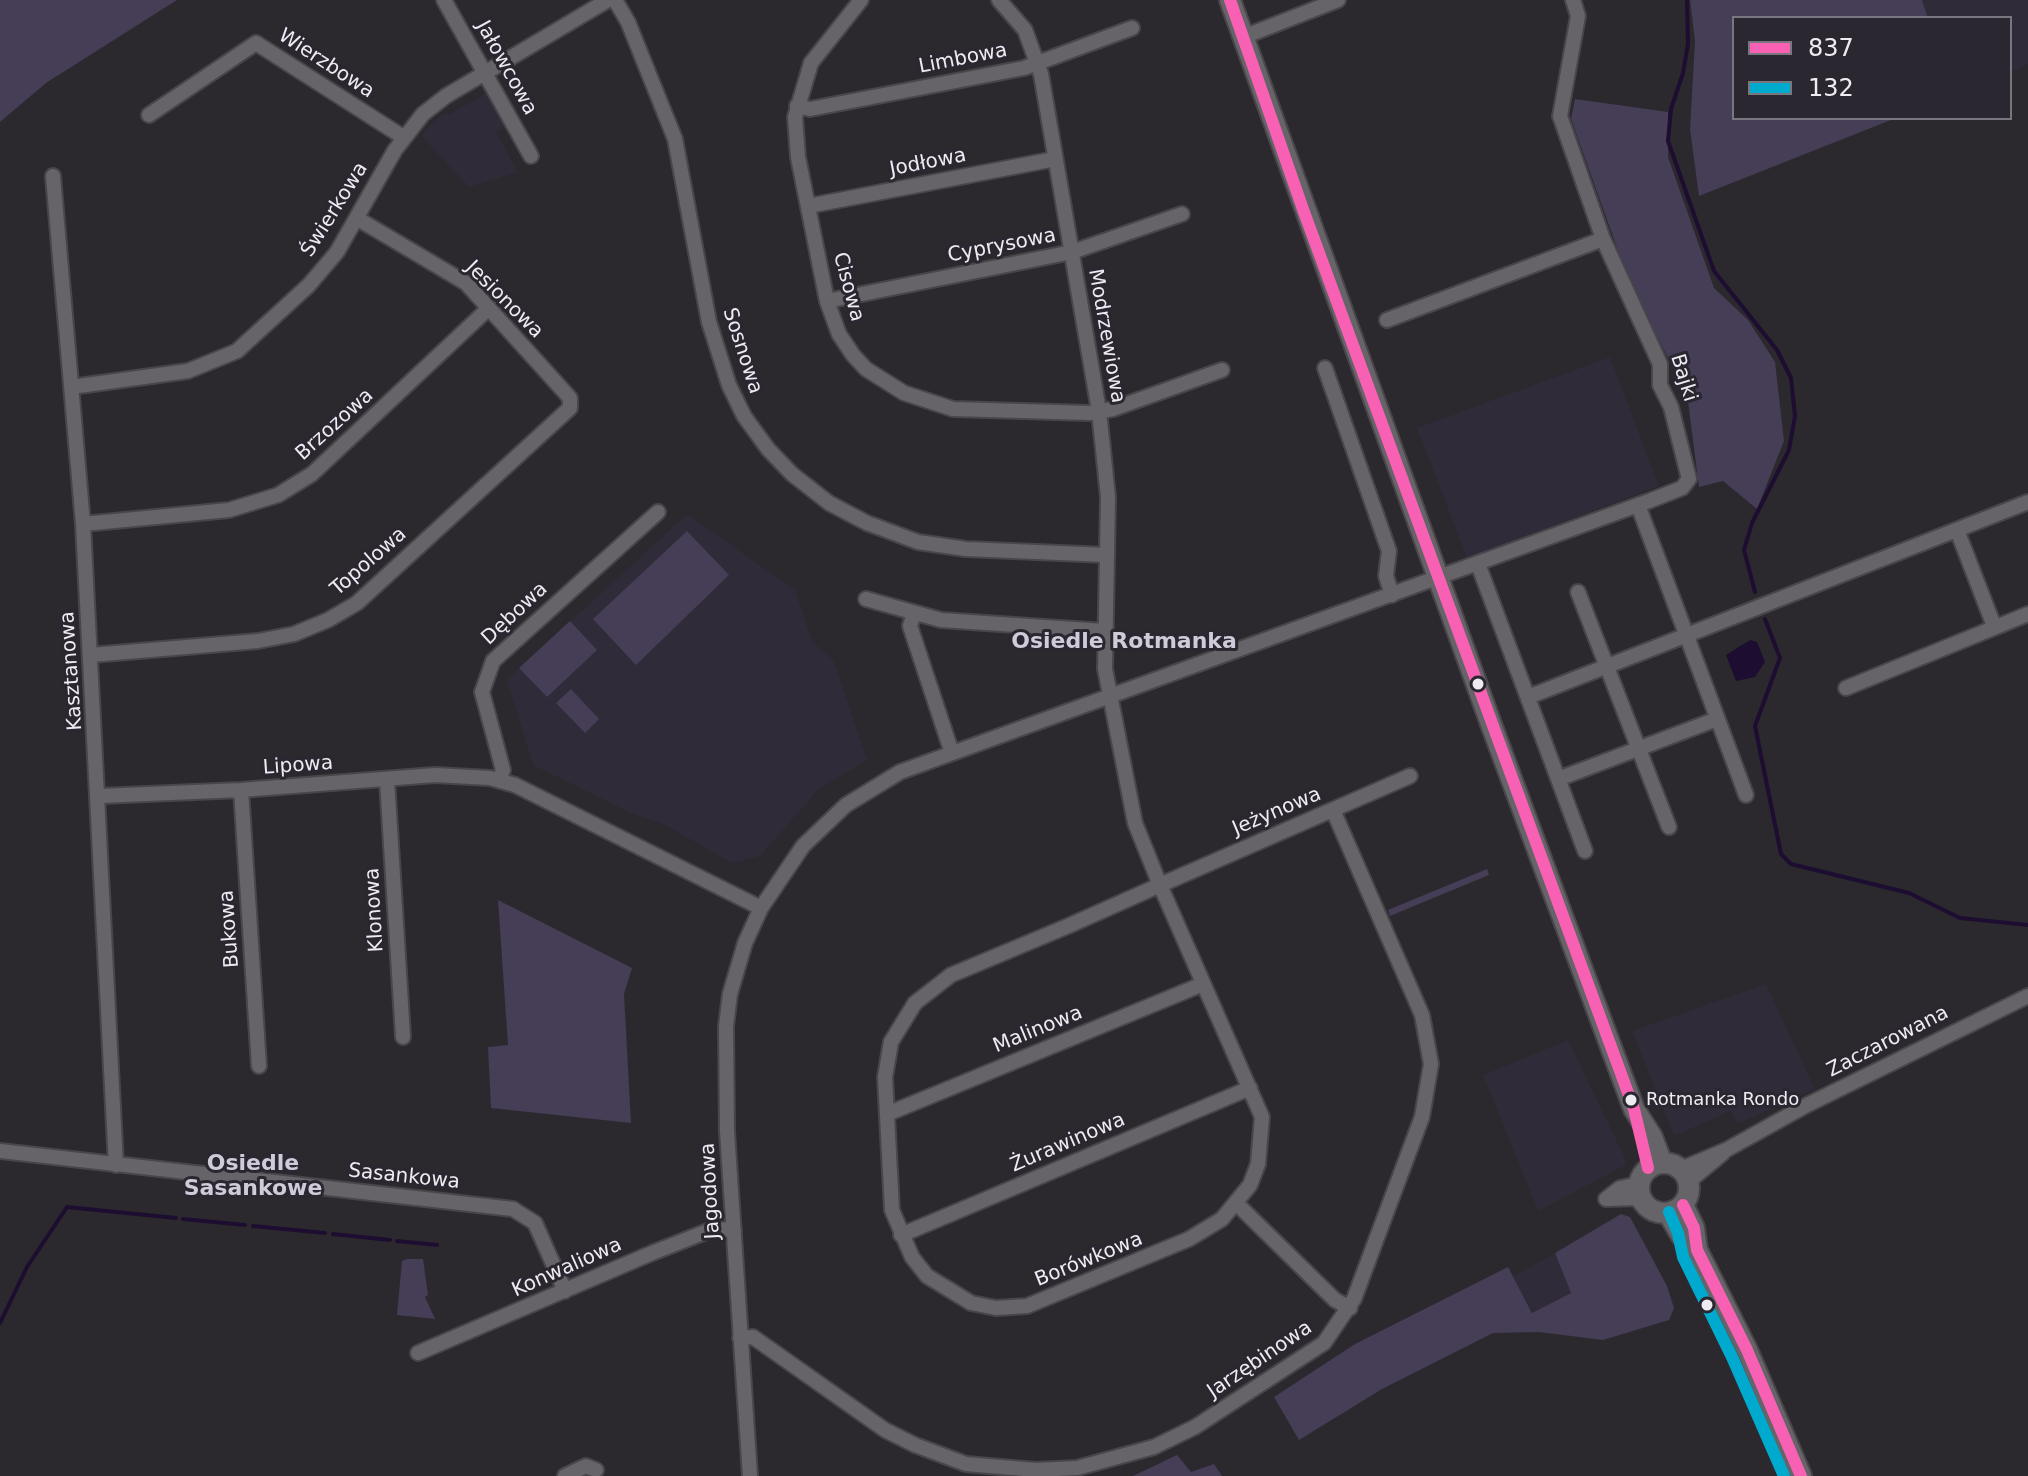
<!DOCTYPE html>
<html>
<head>
<meta charset="utf-8">
<style>
	body { margin:0 }
	#map { position:relative; width:2028px; height:1476px; overflow:hidden; background:#2b292e; font-family:"DejaVu Sans",sans-serif }
	canvas { display:block }
	.legend { position:absolute; left:1732px; top:16px; width:280px; height:104px; box-sizing:border-box; background:#2a2730; border:2px solid #78767e; margin:0; padding:10px 14px; list-style:none; font-size:24px; color:#eeecf2 }
	.legend li { display:flex; align-items:center; gap:16px; height:40px }
	.legend b { width:40px; border:2px solid #78767e }
</style>
</head>
<body>
<div id="map">
<canvas width="2028" height="1476"></canvas>
<ul class="legend">
<li><b style="height:10px;background:#f860b3"></b>837</li>
<li><b style="height:10px;background:#00a9ce"></b>132</li>
</ul>
</div>
<script>
const ctx = document.querySelector('canvas').getContext('2d');
ctx.lineJoin = 'round';
function fillPath(path, color) { ctx.fillStyle = color; ctx.fill(path, 'evenodd'); }
const poly = rows => new Path2D(rows.map(r => 'M' + r).join(''));
function stroke(path, color, width, dash) { ctx.strokeStyle = color; ctx.lineWidth = width; ctx.lineCap = dash ? 'butt' : 'round'; ctx.setLineDash(dash || []); ctx.stroke(path); }
function write(font, color, halo, rows, align = 'center') {
  ctx.font = font + ' "DejaVu Sans",sans-serif'; ctx.lineWidth = 6; ctx.setLineDash([]); ctx.textBaseline = 'middle'; ctx.strokeStyle = halo; ctx.fillStyle = color; for (const [text, x, y, turn = 0] of rows) {
    ctx.save(); ctx.translate(x, y); ctx.rotate((+turn || 0) * Math.PI / 180); ctx.textAlign = isNaN(turn) ? turn : align; if (halo) ctx.strokeText(text, 0, 0); ctx.fillText(text, 0, 0); ctx.restore();
  }
}
fillPath(poly([
	[1922,0,2028,0,2028,64,2010,72,2010,18,1928,18],
	[487,92,505,127,496,132,518,172,469,187,423,138,423,132,443,114,451,114],
	[1610,357,1659,486,1467,558,1417,428],
	[687,514,795,590,812,641,834,661,867,760,819,789,760,856,732,863,662,823,635,815,533,765,507,680],
	[1766,984,1815,1089,1737,1124,1731,1111,1674,1136,1632,1031],
	[1568,1040,1626,1160,1624,1166,1538,1211,1483,1075],
	[1555,1253,1571,1293,1533,1313,1513,1277]
]), '#2f2b38');
fillPath(poly([
	[0,0,177,0,46,83,0,122],
	[1690,0,1922,0,1928,18,1734,18,1734,118,1896,118,1699,196,1690,129,1695,41],
	[1575,99,1668,112,1668,157,1714,288,1748,320,1775,362,1784,441,1757,509,1723,481,1699,487,1687,394,1631,287,1571,119],
	[687,531,729,575,636,665,593,619],
	[570,621,597,650,547,697,519,668],
	[571,689,599,719,585,733,556,703],
	[1487,869,1489,875,1390,916,1388,910],
	[498,900,632,968,624,994,631,1123,491,1108,488,1047,508,1045],
	[1621,1214,1630,1217,1667,1286,1674,1308,1669,1320,1603,1340,1539,1332,1493,1333,1382,1389,1299,1440,1274,1397,1355,1344,1508,1267,1532,1313,1571,1293,1555,1253],
	[407,1259,423,1259,428,1295,425,1297,435,1319,397,1315,402,1261],
	[1177,1455,1191,1472,1214,1464,1222,1476,1133,1476]
]), '#463d56');
fillPath(poly([
	[1750,640,1757,642,1765,662,1755,677,1736,681,1726,655]
]), '#1d0d31');
stroke(poly([
	[1687,0,1688,44,1683,73,1671,109,1668,141,1714,271,1777,350,1791,378,1795,416,1789,450,1752,523,1744,550,1755,592],
	[1765,619,1780,658,1755,726,1781,854,1791,864,1909,893,1960,918,2028,925],
	[183,1219,245,1225],
	[253,1226,325,1233],
	[333,1234,390,1240],
	[397,1241,437,1245],
	[0,1323,27,1267,67,1207,176,1218]
]), '#1d0d31', 4);
const street = poly([
	[444,0,531,156],
	[615,0,628,22,675,139,709,322,729,385,744,416,768,449,792,474,829,503,867,523,918,542,966,549,1107,555],
	[861,0,811,63,795,117,798,157,827,301,839,334,853,355,866,369,904,393,953,409,1090,413,1113,409,1222,370],
	[999,0,1025,30,1041,74,1099,411,1108,497,1105,669,1135,823,1160,885,1262,1117,1258,1164,1250,1185,1222,1219,1189,1239,1027,1306,996,1308,971,1303,927,1276,912,1257,892,1210,885,1077,891,1042,915,1003,951,975,1068,926,1160,885,1410,776],
	[1243,37,1338,0],
	[797,106,810,109,1024,68,1132,28],
	[149,115,256,43,403,137],
	[53,176,83,524,116,1165],
	[808,206,1055,159],
	[827,301,1072,252,1182,214],
	[1387,320,1603,239],
	[1325,368,1389,551,1386,576,1392,595],
	[71,387,188,371,237,351,309,285,337,252,395,150,423,114,446,96,608,0],
	[1638,505,1746,795],
	[83,524,229,510,278,495,312,474,489,308],
	[1957,530,1994,626],
	[1478,564,1585,851],
	[1578,592,1669,827],
	[866,599,941,620,1104,631],
	[914,613,910,626,952,753],
	[91,655,258,641,294,634,328,620,357,603,570,408,570,398,466,283,358,219],
	[1846,688,2028,614],
	[1528,697,2028,502],
	[1558,779,1717,719],
	[387,780,403,1037],
	[499,780,503,770,482,692,493,661,658,512],
	[241,790,259,1066],
	[100,796,241,790,435,775,490,778,515,785,761,908],
	[887,1114,1203,984],
	[0,1151,513,1209,535,1223,565,1291],
	[1681,1169,1726,1150,1807,1105,2028,996],
	[1688,1182,1723,1153],
	[1606,1199,1620,1188,1639,1184],
	[1606,1199,1641,1198],
	[1237,1204,1335,1300,1350,1308],
	[901,1235,1250,1088],
	[740,1338,753,1337,885,1430,915,1445,966,1464,1036,1470,1077,1468,1154,1447,1195,1427,1324,1343,1354,1299,1422,1117,1431,1064,1422,1015,1333,810],
	[418,1353,652,1253,713,1229,734,1230],
	[565,1476,586,1466,596,1470],
	[750,1476,727,1131,726,1026,730,994,745,943,761,908,803,846,846,805,900,772,1649,501,1682,488,1689,479,1671,407,1660,385,1660,364,1603,239,1560,116,1578,16,1573,0]
]);
const secondary = poly([
	[1230,0,1491,724,1634,1109,1652,1137,1662,1163],
	'1639 1188a25 25 0 1 1 50 0a25 25 0 1 1-50 0Z',
	[1683,1205,1694,1228,1697,1250,1747,1350,1801,1476],
	[1668,1213,1681,1235,1697,1250]
]);
stroke(street, '#48464a', 18);
stroke(secondary, '#48464a', 24);
stroke(street, '#666468', 14);
stroke(secondary, '#666468', 20);
stroke(poly([
	[1230,0,1304,212,1634,1109,1648,1168],
	[1683,1205,1694,1228,1697,1250,1747,1350,1801,1476]
]), '#f860b3', 12);
stroke(poly([
	[1669,1212,1678,1233,1683,1257,1732,1357,1784,1476]
]), '#00a9ce', 12);
for (const [x, y, r, color] of [
	[1478,684,7,"#eeecf2"],
	[1631,1100,7,"#eeecf2"],
	[1707,1305,7,"#eeecf2"]
]) { const dot = new Path2D(); dot.arc(x, y, r, 0, 2 * Math.PI); ctx.fillStyle = color; ctx.fill(dot); stroke(dot, '#2a2730', 3); }
write('18px', '#eeecf2', '#2a2730', [
	["Rotmanka Rondo",1646,1100]
], 'left');
write('20px', '#eeecf2', '#2a2730', [
	["Limbowa",963,59,-11],
	["Wierzbowa",326,64,33],
	["Jałowcowa",506,68,61],
	["Jodłowa",928,163,-11],
	["Świerkowa",335,210,-58],
	["Cyprysowa",1002,246,-11],
	["Cisowa",848,287,75],
	["Jesionowa",504,300,45],
	["Modrzewiowa",1106,336,80],
	["Sosnowa",742,351,72],
	["Bajki",1683,378,73],
	["Brzozowa",335,425,-42],
	["Topolowa",369,562,-41],
	["Dębowa",515,614,-43],
	["Kasztanowa",72,671,-94],
	["Lipowa",298,766,-4],
	["Jeżynowa",1277,812,-23],
	["Klonowa",375,910,-93],
	["Bukowa",230,929,-94],
	["Malinowa",1038,1030,-22],
	["Zaczarowana",1888,1042,-27],
	["Żurawinowa",1068,1143,-23],
	["Sasankowa",404,1177,6],
	["Jagodowa",711,1191,-93],
	["Borówkowa",1089,1260,-22],
	["Konwaliowa",567,1268,-24],
	["Jarzębinowa",1260,1360,-34]
]);
write('bold 22px', '#cfcbd8', '#2a2730', [
	["Osiedle Rotmanka",1124,642],
	["Osiedle",253,1164],
	["Sasankowe",253,1189]
]);
</script>
</body>
</html>
